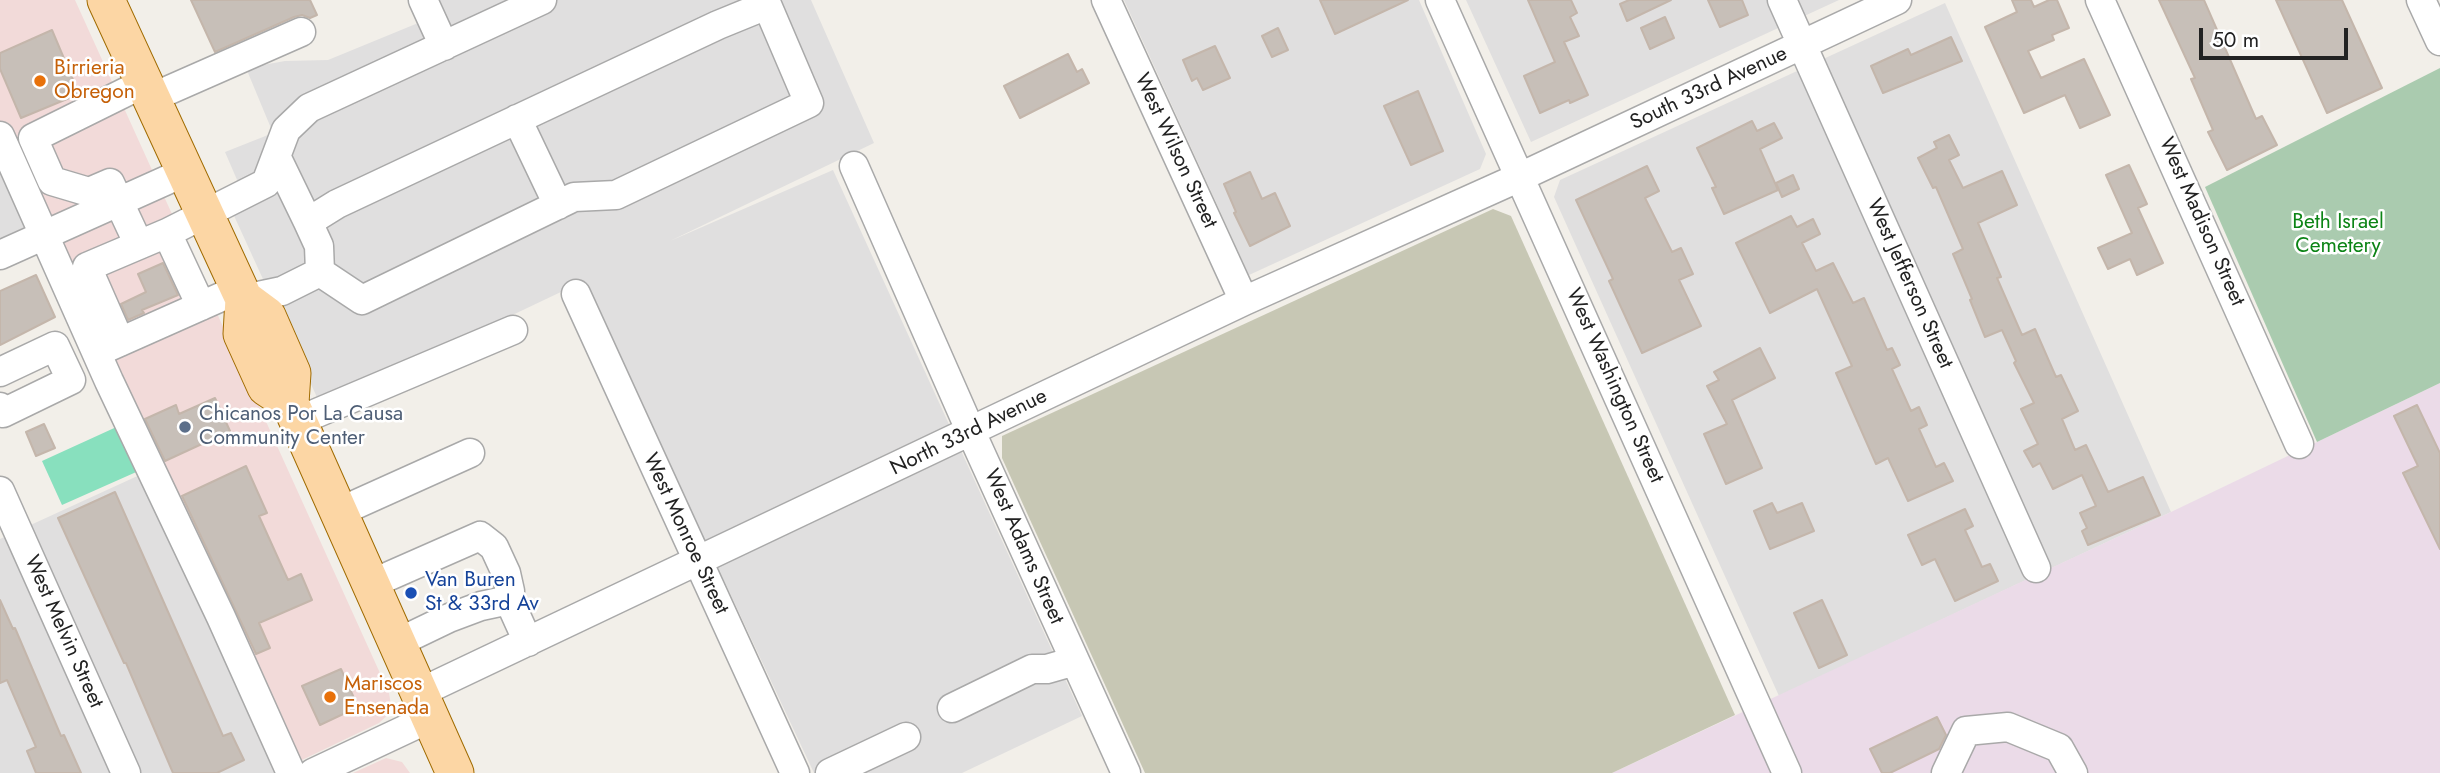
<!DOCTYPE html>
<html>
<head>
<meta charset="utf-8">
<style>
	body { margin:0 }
	#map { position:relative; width:2440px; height:773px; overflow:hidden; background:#f2efe9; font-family:Jost,sans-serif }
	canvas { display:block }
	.scale { position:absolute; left:2199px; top:28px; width:149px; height:32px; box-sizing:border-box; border:4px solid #222; border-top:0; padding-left:9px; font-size:21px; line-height:24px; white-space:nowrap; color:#222; -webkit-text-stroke:5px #fff; paint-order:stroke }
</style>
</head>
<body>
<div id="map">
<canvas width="2440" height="773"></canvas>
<div class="scale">50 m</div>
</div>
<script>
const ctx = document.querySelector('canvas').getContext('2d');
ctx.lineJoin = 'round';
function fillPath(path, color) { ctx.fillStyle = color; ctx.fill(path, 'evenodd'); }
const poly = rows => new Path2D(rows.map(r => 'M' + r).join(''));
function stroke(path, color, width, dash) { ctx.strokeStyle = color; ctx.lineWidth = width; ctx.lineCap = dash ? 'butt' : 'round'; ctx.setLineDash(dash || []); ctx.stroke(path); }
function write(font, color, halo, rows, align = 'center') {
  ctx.font = font + ' Jost,sans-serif'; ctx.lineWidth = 5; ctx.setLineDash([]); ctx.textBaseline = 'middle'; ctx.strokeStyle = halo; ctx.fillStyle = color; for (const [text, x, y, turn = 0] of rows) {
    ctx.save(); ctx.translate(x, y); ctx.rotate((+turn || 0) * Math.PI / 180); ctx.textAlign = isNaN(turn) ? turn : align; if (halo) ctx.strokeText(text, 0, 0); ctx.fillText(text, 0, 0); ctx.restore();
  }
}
fillPath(poly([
	[413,0,811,0,874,143,670,241,833,170,1082,716,962,773,814,773,584,281,321,406,225,196,241,189,225,152,273,133,246,68,285,61,328,60,423,21],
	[1124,0,1419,0,1486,154,1480,169,1249,275],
	[1466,0,1839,0,1531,142],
	[1945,3,2171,512,1779,696,1554,197,1560,180],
	[0,155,31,224,0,239],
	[144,473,279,771,274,773,0,773,0,539]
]), '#e0dfdf');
fillPath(poly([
	[0,0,75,0,389,693,392,711,379,723,279,771,0,155],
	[386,758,402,762,410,773,353,773]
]), '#f2dad9');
fillPath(poly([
	[2440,383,2440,773,1612,773,2171,512]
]), '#ebdbe8');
fillPath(poly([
	[1493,209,1511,216,1735,715,1612,773,1145,773,1002,458,1002,436]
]), '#c7c7b4');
fillPath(poly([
	[2440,68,2440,383,2317,442,2205,187]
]), '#aacbaf');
fillPath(poly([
	[123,424,143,469,62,505,42,461]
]), '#88e0be');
const building = poly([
	[191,0,310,0,317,15,310,18,302,15,294,17,215,52,191,0],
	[1320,0,1408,0,1335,34,1320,0],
	[1528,0,1571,0,1577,13,1570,17,1579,36,1564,42,1588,95,1570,103,1569,100,1540,113,1524,76,1555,62,1528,0],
	[1629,0,1671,0,1627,21,1620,4,1629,0],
	[1708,0,1742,0,1748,15,1720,27,1708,0],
	[2012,0,2031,0,2034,7,2049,0,2057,0,2069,28,2052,35,2054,40,2028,51,2041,78,2084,59,2110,115,2080,128,2065,95,2024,113,1985,27,2017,12,2012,0],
	[2159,0,2204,0,2256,119,2262,116,2277,145,2227,170,2208,132,2213,130,2191,79,2195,78,2159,0],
	[2276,0,2342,0,2382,88,2327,113,2276,0],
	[1665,17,1674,38,1650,49,1641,28,1665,17],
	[1278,28,1288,50,1272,57,1262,36,1278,28],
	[52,30,79,94,21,118,0,69,0,53,52,30],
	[1951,37,1962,61,1883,93,1871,66,1908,49,1911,55,1951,37],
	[1215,46,1230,78,1203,90,1197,78,1192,81,1183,60,1215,46],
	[1068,54,1077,72,1082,69,1089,83,1020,118,1004,86,1068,54],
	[1418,91,1443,151,1411,165,1384,106,1418,91],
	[1752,121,1757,131,1774,123,1782,138,1760,149,1778,190,1724,214,1712,188,1716,187,1697,148,1752,121],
	[1949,135,1959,155,1949,160,1963,188,2002,171,2017,205,1978,223,2001,277,1997,278,2022,335,2035,329,2056,377,2061,375,2078,411,2062,419,2075,450,2086,445,2108,492,2143,477,2160,515,2088,545,2082,531,2087,528,2080,513,2096,506,2082,475,2053,489,2040,463,2033,467,2024,451,2038,444,2021,409,2034,403,2014,363,2016,361,2002,330,1985,337,1970,300,1972,299,1953,254,1963,249,1936,187,1933,188,1918,158,1937,148,1934,142,1949,135],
	[2129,165,2147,204,2138,208,2163,263,2137,275,2130,259,2108,269,2098,248,2132,233,2106,175,2129,165],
	[1647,166,1659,191,1645,198,1672,252,1681,248,1693,274,1679,280,1701,326,1642,353,1609,281,1613,279,1576,200,1647,166],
	[1250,172,1262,199,1275,193,1290,226,1250,246,1234,213,1236,212,1224,184,1250,172],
	[1793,175,1799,189,1782,197,1776,183,1793,175],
	[1791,216,1797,227,1813,219,1820,234,1802,243,1816,271,1833,263,1853,303,1864,298,1887,350,1892,348,1900,365,1892,369,1911,411,1919,407,1927,425,1919,429,1936,467,1944,463,1953,481,1908,501,1888,458,1876,464,1836,373,1852,366,1817,289,1770,313,1736,243,1791,216],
	[163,263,178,295,142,310,144,313,128,320,121,304,146,292,138,274,163,263],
	[36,275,55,317,0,345,0,291,36,275],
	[1760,348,1775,378,1732,400,1762,468,1726,484,1704,434,1727,424,1707,386,1719,380,1714,372,1760,348],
	[215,398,230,431,165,461,145,419,176,405,179,414,215,398],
	[2417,405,2440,453,2440,549,2403,473,2418,466,2394,416,2417,405],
	[44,424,55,448,36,456,26,432,44,424],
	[246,466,267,513,259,516,288,580,301,574,312,600,259,623,270,648,256,654,182,496,246,466],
	[115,492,223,736,231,733,244,760,217,773,173,773,126,663,124,663,58,518,115,492],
	[1772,503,1777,513,1802,503,1814,531,1770,549,1754,511,1772,503],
	[1965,509,1973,526,1965,530,1982,567,1990,564,1998,581,1955,601,1935,559,1922,565,1908,535,1965,509],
	[0,600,13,629,15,628,61,736,64,735,81,773,36,773,27,751,36,747,7,680,0,683,0,600],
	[1822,600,1847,655,1819,668,1794,613,1822,600],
	[341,669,358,707,320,725,302,686,341,669],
	[1937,717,1946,735,1939,749,1890,773,1882,773,1870,749,1937,717]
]);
fillPath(building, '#c7bfb8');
stroke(building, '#c4b6ab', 2);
const minor = poly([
	[423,0,444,46],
	[1106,0,1244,301],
	[1440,0,1787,773],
	[1782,0,2036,568],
	[2100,0,2299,444],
	[2421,0,2440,41],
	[151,98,301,32],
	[517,119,558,205],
	[0,136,109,381,221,617,291,773],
	[277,158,308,222],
	[854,166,971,432,1126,773],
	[167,233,266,183,286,130,309,108,542,0],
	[139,245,110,183,89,192,52,181,33,138,144,83],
	[0,255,185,172],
	[320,272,362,300,574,197,616,195,809,103,765,0],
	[576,294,795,773],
	[244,299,282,291,320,272,319,246,308,222,337,204,718,25,767,5],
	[120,342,87,267,167,233,201,306],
	[104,349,239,289],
	[0,372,55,346,71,380,3,413,0,407],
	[298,421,513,330],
	[0,491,126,773],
	[339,512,470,453],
	[371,584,480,536,494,547,506,573,510,591,509,600,528,642],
	[397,643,449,618,481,606,509,600],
	[419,693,1244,301,1520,177,1897,0],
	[952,708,1032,669,1047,669,1075,661],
	[313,773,430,718],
	[830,773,906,737],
	[1946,773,1966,731,2008,727,2059,748,2073,773]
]);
const major = poly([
	[106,0,244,299,242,334,266,387,290,403],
	[244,299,267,316,292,373,290,403,455,773]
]);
stroke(minor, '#a9a9a9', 31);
stroke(major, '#a06b00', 39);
stroke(minor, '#fff', 28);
stroke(major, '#fcd6a4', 37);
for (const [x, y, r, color] of [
	[40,81,7,"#e8710a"],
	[185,427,7,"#5c6f8a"],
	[411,593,7,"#1a4fb4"],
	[330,697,7,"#e8710a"]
]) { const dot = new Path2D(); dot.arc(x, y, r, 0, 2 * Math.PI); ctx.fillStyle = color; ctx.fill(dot); stroke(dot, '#fff', 2.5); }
write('21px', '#c56008', '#fff', [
	["Birrieria",54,69],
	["Obregon",54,93],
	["Mariscos",344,685],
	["Ensenada",344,709]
], 'left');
write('21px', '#222', '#fff', [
	["South 33rd Avenue",1709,89,-25],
	["West Wilson Street",1175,151,65],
	["West Madison Street",2201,222,66],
	["West Jefferson Street",1909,284,66],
	["West Washington Street",1614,386,66],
	["North 33rd Avenue",969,433,-26],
	["West Monroe Street",685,534,65],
	["West Adams Street",1023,547,66],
	["West Melvin Street",63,632,66]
]);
write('21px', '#0c8416', '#fff', [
	["Beth Israel",2338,223],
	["Cemetery",2338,247]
]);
write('21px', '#4e5e75', '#fff', [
	["Chicanos Por La Causa",199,415],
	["Community Center",199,439]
], 'left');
write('21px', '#164399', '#fff', [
	["Van Buren",425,581],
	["St & 33rd Av",425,605]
], 'left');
</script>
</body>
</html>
